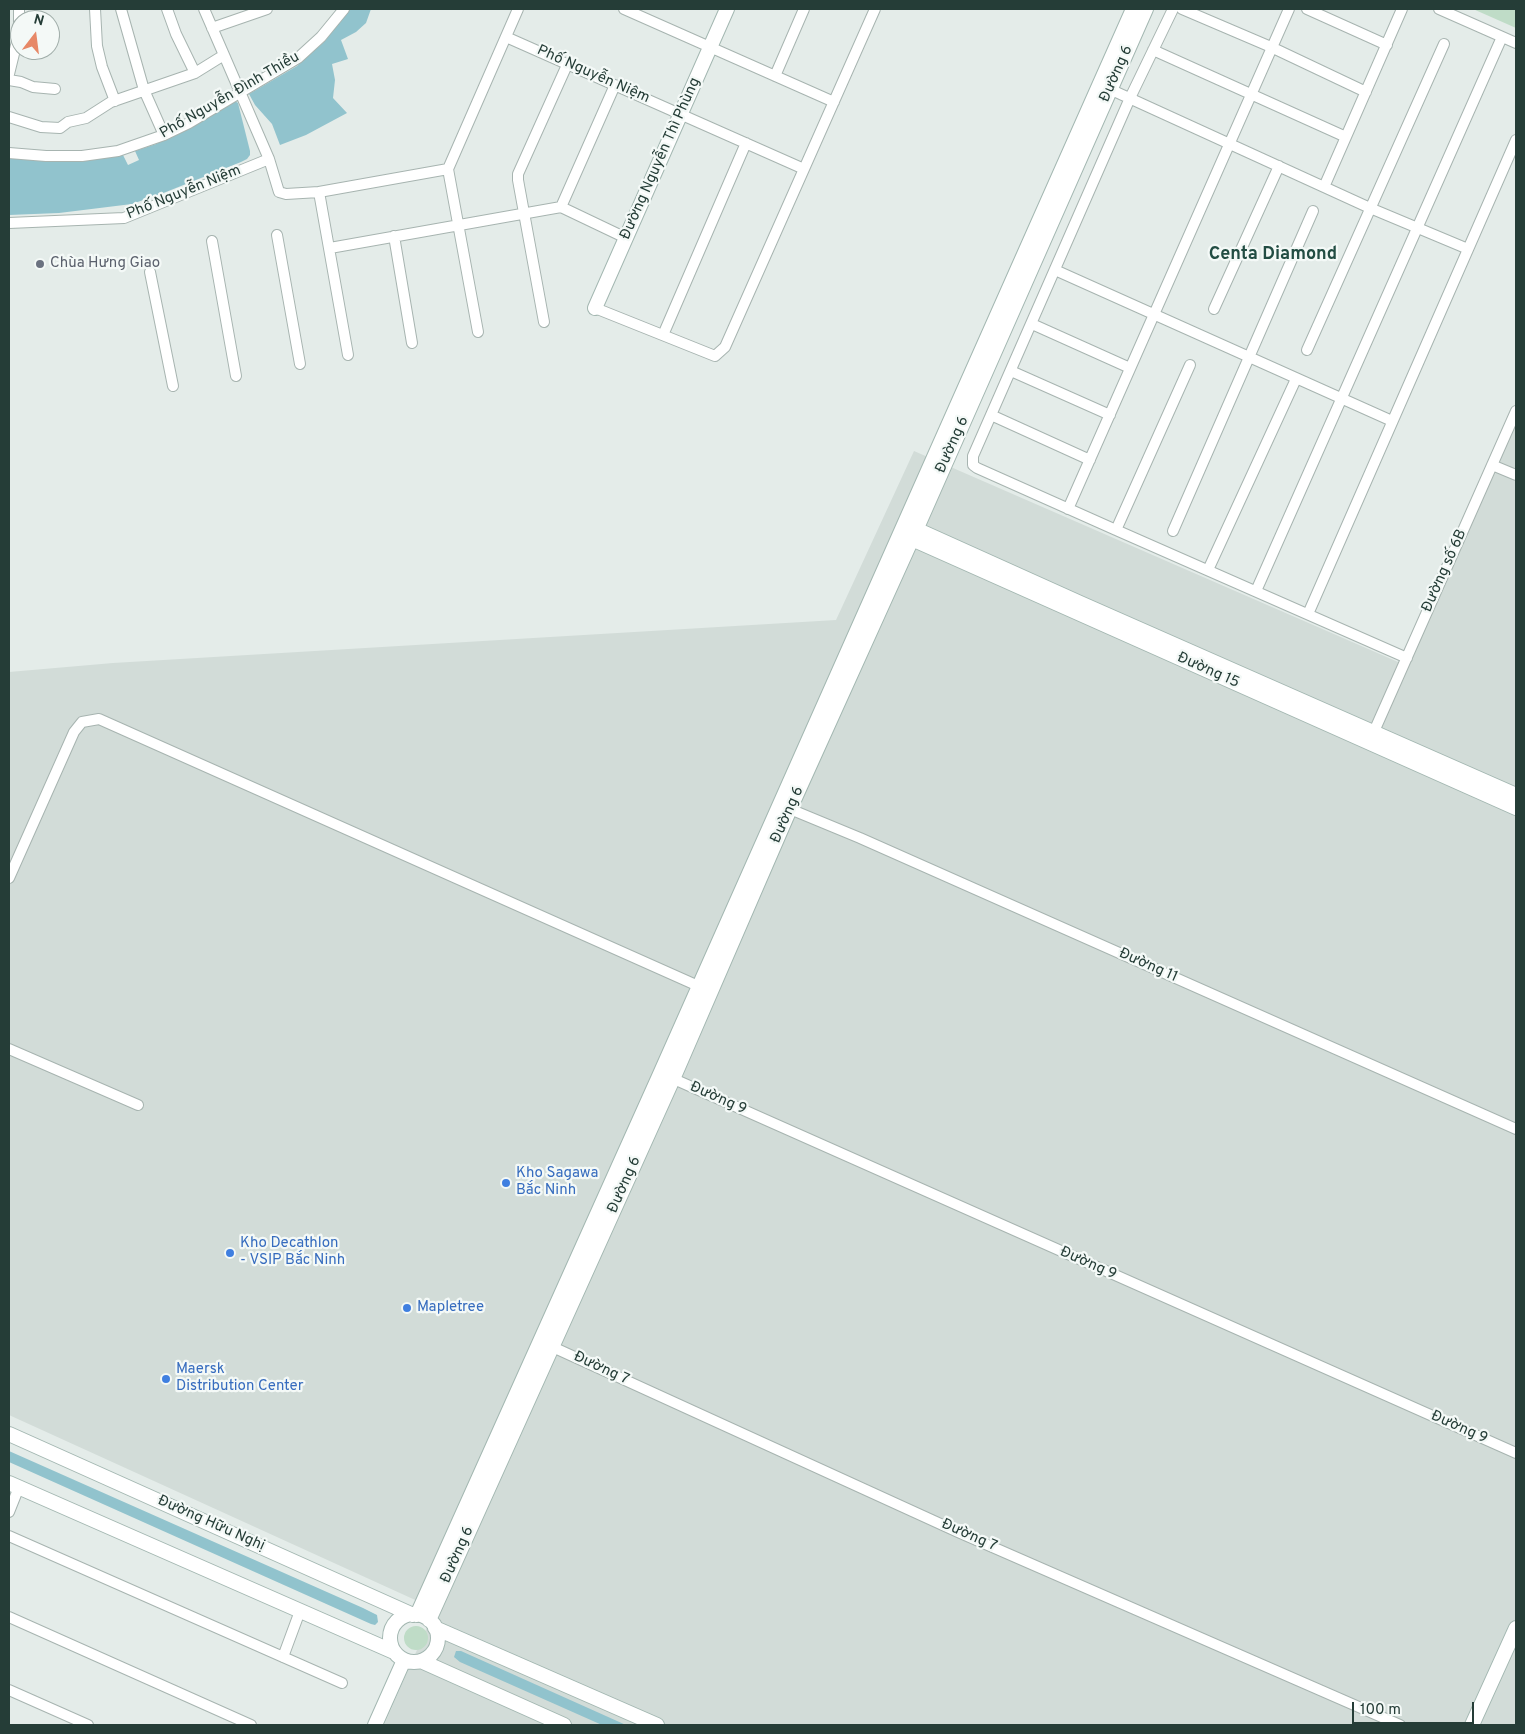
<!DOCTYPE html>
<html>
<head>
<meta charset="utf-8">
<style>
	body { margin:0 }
	#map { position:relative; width:1525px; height:1734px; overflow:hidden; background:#e4ece9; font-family:Overpass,sans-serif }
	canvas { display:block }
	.frame { position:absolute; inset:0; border:10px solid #253d37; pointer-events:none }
	.north { position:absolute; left:10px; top:10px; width:50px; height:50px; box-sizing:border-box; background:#f4f9f7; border:1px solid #a1aeaa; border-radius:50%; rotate:15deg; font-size:14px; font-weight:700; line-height:20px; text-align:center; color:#253d37 }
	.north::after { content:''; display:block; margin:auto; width:18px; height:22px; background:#e78867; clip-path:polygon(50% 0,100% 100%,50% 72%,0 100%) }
	.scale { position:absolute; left:1352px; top:1702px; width:122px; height:22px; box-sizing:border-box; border:2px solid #253d37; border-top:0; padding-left:6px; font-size:15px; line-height:18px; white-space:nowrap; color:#253d37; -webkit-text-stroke:4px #f4f9f7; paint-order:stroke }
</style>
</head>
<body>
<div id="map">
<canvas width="1525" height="1734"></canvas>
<div class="frame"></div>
<div class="north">N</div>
<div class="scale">100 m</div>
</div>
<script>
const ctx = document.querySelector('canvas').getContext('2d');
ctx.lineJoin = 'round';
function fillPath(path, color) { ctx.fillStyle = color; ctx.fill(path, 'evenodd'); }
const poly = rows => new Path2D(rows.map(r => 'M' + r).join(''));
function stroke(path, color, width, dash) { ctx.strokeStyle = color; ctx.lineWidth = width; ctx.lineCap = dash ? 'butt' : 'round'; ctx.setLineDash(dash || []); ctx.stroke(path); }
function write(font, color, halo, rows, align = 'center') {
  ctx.font = font + ' Overpass,sans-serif'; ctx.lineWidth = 4.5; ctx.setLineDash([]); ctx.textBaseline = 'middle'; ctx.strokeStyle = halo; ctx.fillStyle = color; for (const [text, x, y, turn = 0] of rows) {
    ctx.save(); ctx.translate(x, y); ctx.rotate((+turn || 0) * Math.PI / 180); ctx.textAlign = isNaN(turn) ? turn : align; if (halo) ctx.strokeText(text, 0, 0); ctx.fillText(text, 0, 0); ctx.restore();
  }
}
fillPath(poly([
	[1516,415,1516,1725,384,1725,435,1609,9,1415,9,672,113,663,836,620,914,451,1405,665]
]), '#d2dcd8');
fillPath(poly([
	[1473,9,1516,9,1516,28],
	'404 1638a12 12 0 1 1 24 0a12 12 0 1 1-24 0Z'
]), '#bfdcc7');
fillPath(poly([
	[349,9,371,9,366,23,356,32,341,40,348,59,332,64,335,80,333,98,347,113,306,135,280,145,272,124,255,105,249,94,297,66,307,57,325,41],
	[235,101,238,103,250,151,250,155,247,159,241,162,166,192,132,204,59,213,9,215,9,156,37,160,58,161,97,159,123,155,128,165,139,160,135,151,156,144],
	[9,1451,363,1608,377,1615,378,1622,375,1625,371,1624,9,1462],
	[456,1651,461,1651,626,1725,602,1725,460,1662,454,1657]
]), '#91c3cd');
const street = poly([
	[95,9,97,46,102,67,115,101],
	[121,9,144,90,164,135],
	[167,9,176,34,195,73],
	[624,9,834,102],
	[1173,9,1130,98,973,456,973,465,977,468,1116,530,1407,658],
	[1182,9,1271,47,1366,92],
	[1307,9,1387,45],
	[1439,9,1516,43],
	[212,28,267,9],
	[506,37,804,169],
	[1153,50,1346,137],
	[224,55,269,159,279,192,286,194,319,192,448,169],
	[9,74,19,33,19,9],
	[775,76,804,9],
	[9,80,21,82,33,87,55,89],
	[1105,87,1370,208,1468,249],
	[9,117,41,127,60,128,68,122,86,118,111,102,195,73,224,55,204,9],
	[9,153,46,156,82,156,118,151,164,135,189,123,298,58,321,37,344,9],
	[1324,187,1402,9],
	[319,192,348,355],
	[561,207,615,85],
	[9,223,124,218,269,159],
	[277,235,300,364],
	[394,236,412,343],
	[212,241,236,376],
	[330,248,561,207,626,238],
	[1055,270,1392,421],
	[150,272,173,386],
	[595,308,715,356,725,347,875,9],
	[1214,309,1279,166],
	[544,322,518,180,518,174,567,65],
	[1032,324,1130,368],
	[478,332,448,169,518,9],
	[663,335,746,143],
	[1307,350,1444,44],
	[1011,371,1110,415],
	[991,415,1090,460],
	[1492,465,1516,475],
	[1068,509,1289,9],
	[1116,530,1190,365],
	[1173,531,1313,211],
	[1208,570,1296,379],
	[1256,591,1502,37],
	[1308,614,1516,140],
	[1372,736,1516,411],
	[785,807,860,838,1516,1129],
	[9,878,74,732,82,722,99,719,705,989],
	[9,1049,138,1105],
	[667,1076,1516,1453],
	[546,1344,958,1532,1400,1725],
	[9,1512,19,1487],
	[9,1536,342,1683],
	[9,1617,251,1725],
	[283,1657,300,1611],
	[9,1690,88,1725]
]);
const secondary = poly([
	[595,308,727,9],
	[909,526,1080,603,1516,795],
	[903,535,1516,808],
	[9,1434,413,1615],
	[9,1483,394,1652],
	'390 1638a24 24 0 1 1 48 0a24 24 0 1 1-48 0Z',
	[417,1615,660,1074,1133,9],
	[429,1620,673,1079,790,809,912,539,1146,9],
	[435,1628,657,1725],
	[421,1661,564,1725],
	[375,1725,404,1660],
	[1472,1725,1516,1628]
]);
stroke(street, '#a7b4b0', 12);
stroke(secondary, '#a3b7b1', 16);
stroke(street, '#fff', 10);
stroke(secondary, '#fff', 14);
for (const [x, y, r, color] of [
	[40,264,5,"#6b7280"],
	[506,1183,5,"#3f7fe0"],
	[230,1253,5,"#3f7fe0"],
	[407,1308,5,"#3f7fe0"],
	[166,1379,5,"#3f7fe0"]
]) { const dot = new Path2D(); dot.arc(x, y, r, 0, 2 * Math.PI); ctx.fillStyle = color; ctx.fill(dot); stroke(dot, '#f4f9f7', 2); }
write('15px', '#253d37', '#f4f9f7', [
	["Đường 6",1117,74,-66],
	["Phố Nguyễn Niệm",593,75,24],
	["Phố Nguyễn Đình Thiều",230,96,-30],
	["Đường Nguyễn Thì Phùng",661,159,-66],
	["Phố Nguyễn Niệm",184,193,-22],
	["Đường 6",953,445,-66],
	["Đường số 6B",1445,571,-66],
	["Đường 15",1208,671,24],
	["Đường 6",788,815,-66],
	["Đường 11",1148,966,24],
	["Đường 9",718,1099,24],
	["Đường 6",625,1185,-66],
	["Đường 9",1088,1264,24],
	["Đường 7",601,1369,25],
	["Đường 9",1459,1428,24],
	["Đường Hữu Nghị",211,1524,24],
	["Đường 7",969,1536,24],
	["Đường 6",458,1555,-66]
]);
write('15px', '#5b616d', '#f4f9f7', [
	["Chùa Hưng Giao",50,264]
], 'left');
write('15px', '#366cbe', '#f4f9f7', [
	["Kho Sagawa",516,1174],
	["Bắc Ninh",516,1191],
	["Kho Decathlon",240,1244],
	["- VSIP Bắc Ninh",240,1261],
	["Mapletree",417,1308],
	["Maersk",176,1370],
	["Distribution Center",176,1387]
], 'left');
write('bold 18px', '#224d43', '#f4f9f7', [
	["Centa Diamond",1273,255]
]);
</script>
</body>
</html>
